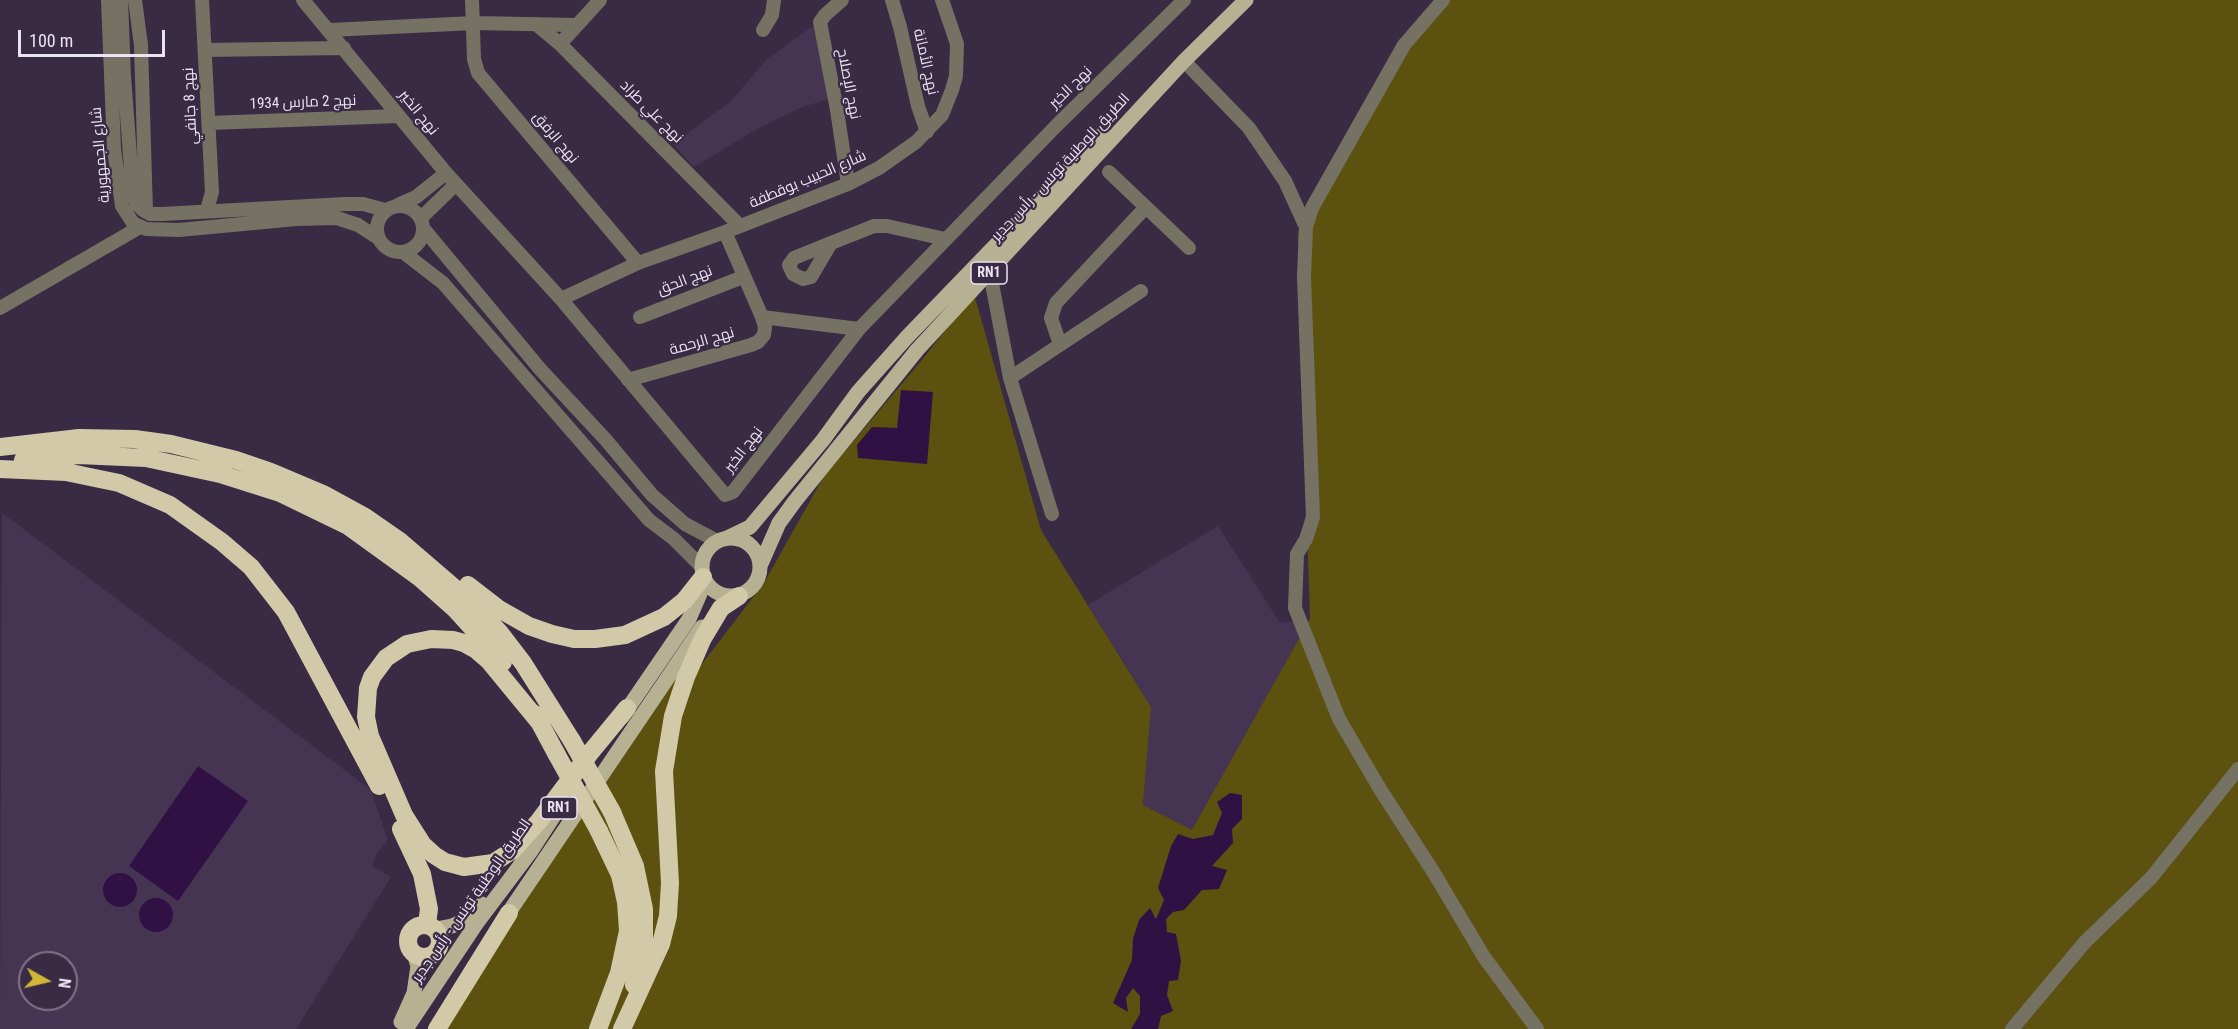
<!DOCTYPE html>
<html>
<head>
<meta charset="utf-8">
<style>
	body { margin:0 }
	#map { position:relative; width:2238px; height:1029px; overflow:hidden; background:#3a2b44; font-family:"Roboto Condensed",sans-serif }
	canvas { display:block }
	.north { position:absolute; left:18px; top:951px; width:60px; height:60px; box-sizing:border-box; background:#3a2b44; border:2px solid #81748a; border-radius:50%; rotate:98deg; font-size:16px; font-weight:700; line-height:24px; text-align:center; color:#ebe2f2 }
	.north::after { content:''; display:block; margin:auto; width:21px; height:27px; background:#d1b736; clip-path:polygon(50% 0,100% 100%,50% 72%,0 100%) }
	.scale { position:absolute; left:18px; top:30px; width:147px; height:27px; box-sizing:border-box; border:3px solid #ebe2f2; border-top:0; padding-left:8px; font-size:18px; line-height:21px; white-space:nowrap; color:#ebe2f2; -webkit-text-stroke:4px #3a2b44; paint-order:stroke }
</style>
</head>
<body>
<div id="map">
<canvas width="2238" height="1029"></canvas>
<div class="north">N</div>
<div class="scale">100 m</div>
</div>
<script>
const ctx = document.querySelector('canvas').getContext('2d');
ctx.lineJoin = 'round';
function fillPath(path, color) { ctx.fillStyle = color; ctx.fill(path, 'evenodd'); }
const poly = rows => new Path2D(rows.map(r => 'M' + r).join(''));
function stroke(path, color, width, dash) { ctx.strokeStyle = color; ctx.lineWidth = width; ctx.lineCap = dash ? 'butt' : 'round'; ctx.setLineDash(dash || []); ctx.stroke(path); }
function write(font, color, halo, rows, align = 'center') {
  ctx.font = font + ' "Roboto Condensed",Cairo,sans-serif'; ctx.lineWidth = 4.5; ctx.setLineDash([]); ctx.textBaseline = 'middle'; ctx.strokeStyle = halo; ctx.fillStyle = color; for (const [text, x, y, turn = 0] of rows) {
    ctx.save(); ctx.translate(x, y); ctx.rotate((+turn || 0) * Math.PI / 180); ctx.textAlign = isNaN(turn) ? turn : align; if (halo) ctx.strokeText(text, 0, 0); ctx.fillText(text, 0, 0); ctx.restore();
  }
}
fillPath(poly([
	[813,26,831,98,800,108,757,129,694,167,673,144,730,102,767,59],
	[2,513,371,790,388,840,377,853,372,866,391,877,296,1029,0,1029],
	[30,963,66,963,66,999,30,999],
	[1218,526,1280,623,1310,619,1192,831,1143,805,1151,707,1088,605]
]), '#463552');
fillPath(poly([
	[1441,0,2238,0,2238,1029,437,1029,685,661,698,669,764,583,824,476,922,360,974,294,1041,530,1151,707,1143,805,1192,830,1310,619,1298,235,1302,213]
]), '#5d5110');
fillPath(poly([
	[901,390,933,392,927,464,858,458,857,445,872,427,897,428],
	[198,766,248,801,178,901,129,866],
	[1230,793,1242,795,1242,819,1232,829,1233,843,1212,866,1227,870,1219,889,1202,890,1184,910,1173,912,1166,919,1167,932,1176,934,1181,961,1178,980,1169,981,1167,995,1173,1011,1161,1016,1158,1029,1131,1029,1140,1014,1140,996,1133,988,1126,998,1128,1012,1113,1003,1132,960,1133,939,1139,920,1150,908,1156,919,1164,900,1158,888,1171,846,1178,834,1193,839,1213,835,1222,813,1217,802],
	'103 890a17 17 0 1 1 34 0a17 17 0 1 1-34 0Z',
	'139 915a17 17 0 1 1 34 0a17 17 0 1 1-34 0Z'
]), '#311044');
stroke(poly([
	[108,0,114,149,122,206,133,223,146,229,179,230,296,219,337,218,358,225,378,238],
	[121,0,124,76,133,195,137,204,143,210,150,214,162,214,345,204,363,204,385,210],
	[135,0,141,45,146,212],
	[202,0,212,192,207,210],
	[303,0,446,173,561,299,725,495,733,492,859,329,1056,126,1184,0],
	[472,0,474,59,478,73,638,263],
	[842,0,825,15,820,22,837,110,848,184],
	[892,0,900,27,918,106,927,132],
	[1443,0,1404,45,1312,208,1306,227,1304,277,1313,517,1306,539,1297,554,1295,608,1339,719,1380,789,1434,873,1484,957,1537,1029],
	[536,24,560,44,740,226],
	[330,30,474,23,577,25],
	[763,30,772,15,774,0],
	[560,44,600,0],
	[205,50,344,48],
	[1184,61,1249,128,1285,181,1306,227],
	[209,123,398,116],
	[1109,172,1189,248],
	[398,205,416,197,446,173],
	'377 229a23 23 0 1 1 46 0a23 23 0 1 1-46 0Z',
	[421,218,456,184],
	[423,228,540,369,606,440,652,495,685,524,717,541],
	[725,232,762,317,859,329],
	[831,243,811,277,803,279,793,274,789,265,794,258,831,243,869,228,874,226,887,226,945,239],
	[403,252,443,283,649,520,674,539,702,567],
	[990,273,1010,378,1052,514],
	[561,299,638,263,725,232,848,184,879,168,916,142,942,115,952,90,956,76,957,44,942,0],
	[0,308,140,227],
	[640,317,743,277],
	[1060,344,1051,318,1056,303,1146,207],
	[1010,378,1141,291],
	[628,380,751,345,758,342,764,335,765,327,762,317],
	[2012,1029,2085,942,2151,878,2238,769]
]), '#757264', 14);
stroke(poly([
	'702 567a29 29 0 1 1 58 0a29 29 0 1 1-58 0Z',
	[727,538,750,527,823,440,858,392,907,337,1103,134],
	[760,566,779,523,795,501,917,350,1184,61,1246,0],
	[622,717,689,619,705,582],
	[503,921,702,627],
	[436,929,452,926,463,921,482,904],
	[401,1022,414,993,418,966,414,953],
	[406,1029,476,924,531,851,559,808]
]), '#b7b194', 15);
stroke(poly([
	[0,447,79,438,135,439,171,444,236,460,271,472,323,494,365,517,401,542,472,603,500,633,523,663,572,741],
	[23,460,78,455,146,458,220,474,280,493,348,526,420,578,455,609,503,662],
	[0,469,66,472,119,483,170,505,222,542,251,567,286,612,379,786],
	[468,585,499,609,529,626,552,634,574,639,595,639,625,635,664,617,684,601,703,577],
	[535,714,557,755],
	[540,723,489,661,475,649,464,643,453,640,431,639,407,644,386,658,372,677,368,688,366,717,370,736,404,815,423,845,434,855,445,862,464,867,493,863,513,850,539,821,590,753,627,708],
	[612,812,635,866,644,909,644,940,634,985],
	[401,829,422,874,429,909,427,924],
	'408 941a16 16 0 1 1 32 0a16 16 0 1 1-32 0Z',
	[437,1029,509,913],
	[598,1029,619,973,628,931,626,902,620,875,599,831],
	[622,1029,661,944,668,916,670,883,664,771,673,716,686,677,703,638,721,608,739,596]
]), '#d1c9a7', 18);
stroke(poly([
	[572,741,612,812],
	[557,755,599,831]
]), '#d1c9a7', 18);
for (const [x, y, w] of [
	[989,273,36],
	[559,808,36]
]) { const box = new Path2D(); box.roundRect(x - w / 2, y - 11, w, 22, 4.5); ctx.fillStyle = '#3a2b44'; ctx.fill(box); stroke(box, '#ebe2f2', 1.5); }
write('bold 14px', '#ebe2f2', null, [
	["RN1",989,273],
	["RN1",559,808]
]);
write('15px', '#ebe2f2', '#3a2b44', [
	["نهج الأمانة",925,62,77],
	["نهج الإصلاح",848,84,79],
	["نهج الخير",1071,88,-44],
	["نهج 2 مارس 1934",303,103,-2],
	["نهج 8 جانفي",191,106,-93],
	["نهج علي طراد",651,112,45],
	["نهج الخير",418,113,51],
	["نهج الرفق",555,138,50],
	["شارع الجمهورية",101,155,-95],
	["الطريق الوطنية تونس - رأس جدير",1061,168,-47],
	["شارع الحبيب بوقطفة",808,180,-23],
	["نهج الحق",685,281,-21],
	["نهج الرحمة",702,342,-16],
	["نهج الخير",744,450,-52],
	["الطريق الوطنية تونس - رأس جدير",472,901,-55]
]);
</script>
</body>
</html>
